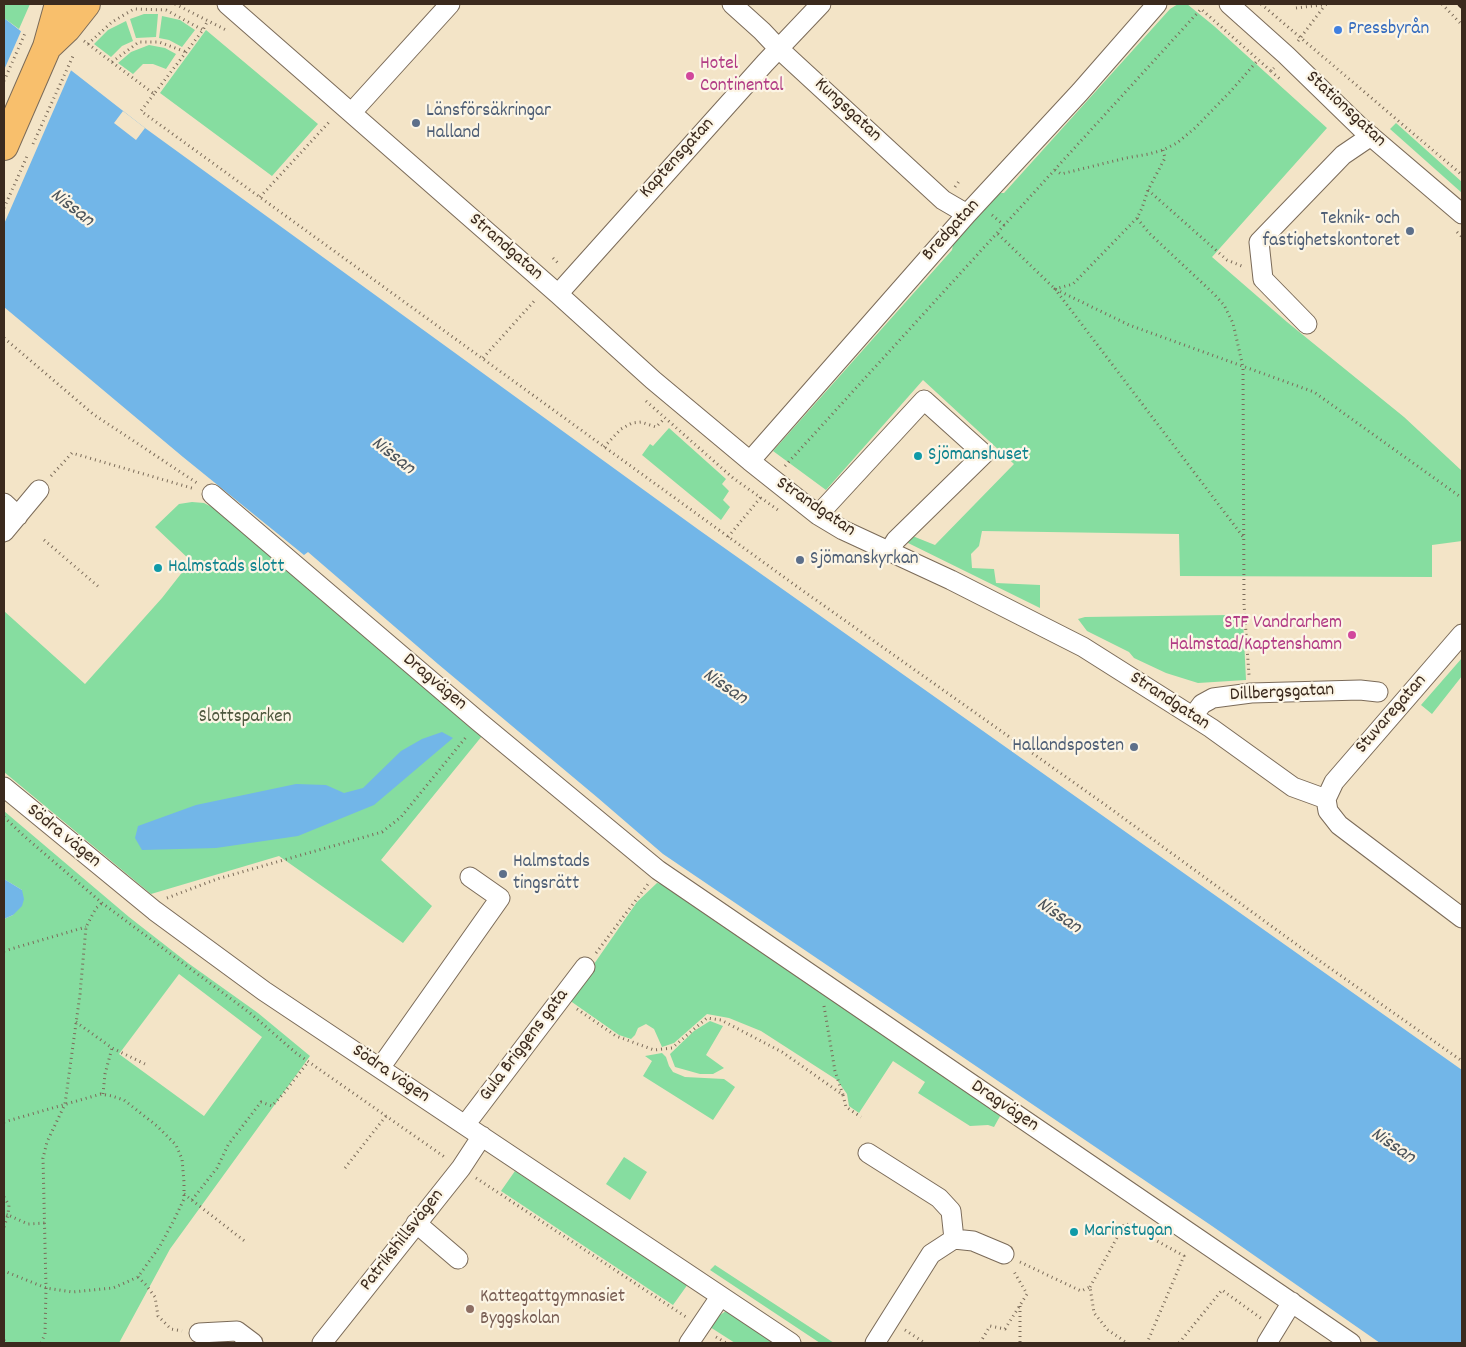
<!DOCTYPE html>
<html>
<head>
<meta charset="utf-8">
<style>
	body { margin:0 }
	#map { position:relative; width:1466px; height:1347px; overflow:hidden; background:#f3e4c7; font-family:Dekko,sans-serif }
	canvas { display:block }
	.frame { position:absolute; inset:0; border:5px solid #3b2a1e; pointer-events:none }
</style>
</head>
<body>
<div id="map">
<canvas width="1466" height="1347"></canvas>
<div class="frame"></div>
</div>
<script>
const ctx = document.querySelector('canvas').getContext('2d');
ctx.lineJoin = 'round';
function fillPath(path, color) { ctx.fillStyle = color; ctx.fill(path, 'evenodd'); }
const poly = rows => new Path2D(rows.map(r => 'M' + r).join(''));
function stroke(path, color, width, dash) { ctx.strokeStyle = color; ctx.lineWidth = width; ctx.lineCap = dash ? 'butt' : 'round'; ctx.setLineDash(dash || []); ctx.stroke(path); }
function write(font, color, halo, rows, align = 'center') {
  ctx.font = font + ' Dekko,sans-serif'; ctx.lineWidth = 4.5; ctx.setLineDash([]); ctx.textBaseline = 'middle'; ctx.strokeStyle = halo; ctx.fillStyle = color; for (const [text, x, y, turn = 0] of rows) {
    ctx.save(); ctx.translate(x, y); ctx.rotate((+turn || 0) * Math.PI / 180); ctx.textAlign = isNaN(turn) ? turn : align; if (halo) ctx.strokeText(text, 0, 0); ctx.fillText(text, 0, 0); ctx.restore();
  }
}
fillPath(poly([
	[4,4,30,4,19,29,4,18],
	[1178,4,1187,4,1214,26,1327,128,1212,257,1287,322,1404,417,1462,471,1462,541,1432,545,1432,577,1180,576,1179,534,982,531,979,546,971,554,972,568,994,569,996,583,1040,585,1040,608,902,540,905,533,935,545,1014,464,923,380,826,490,773,451,952,250,954,240,997,193,1004,193,1170,9],
	[144,14,158,14,156,37,136,38,130,19],
	[162,16,180,20,195,30,182,47,169,40,159,38],
	[126,21,133,41,122,46,111,57,94,44,108,30],
	[206,30,318,124,272,176,160,93],
	[149,45,165,48,176,54,166,69,153,64,143,64,133,74,118,63,131,52],
	[1396,123,1462,182,1462,193,1390,129],
	[669,428,726,479,722,484,729,491,723,500,730,507,721,520,642,455,650,444,653,446],
	[192,502,204,503,241,522,468,726,482,736,381,860,432,906,403,943,279,856,151,894,4,772,4,611,85,684,162,598,191,561,155,527,179,504],
	[1229,615,1243,619,1246,680,1198,683,1166,673,1134,658,1129,652,1087,631,1078,619,1085,617],
	[1462,658,1462,676,1432,714,1421,705],
	[4,811,129,917,188,963,258,1013,310,1056,170,1249,119,1343,4,1343,4,919,13,915,22,890,4,879],
	[179,974,262,1037,204,1116,119,1054],
	[657,883,669,886,1004,1109,994,1127,988,1125,970,1126,918,1093,925,1082,893,1061,859,1113,849,1106,847,1094,837,1080,761,1031,729,1018,707,1014,674,1043,662,1047,654,1029,646,1024,638,1028,635,1035,631,1039,619,1035,569,1000,637,902],
	[710,1021,723,1026,706,1055,724,1068,713,1074,700,1074,675,1067,670,1054,694,1031],
	[662,1053,666,1057,669,1066,673,1072,685,1077,724,1079,735,1087,713,1120,643,1076,652,1061,645,1056],
	[624,1157,647,1172,630,1200,606,1184],
	[515,1171,688,1284,673,1305,501,1191],
	[715,1265,834,1343,820,1343,710,1270],
	[726,1311,731,1311,779,1343,735,1343,710,1327,717,1317]
]), '#86dda0');
fillPath(poly([
	[4,18,145,128,699,530,1462,1070,1462,1343,1380,1343,1212,1226,663,854,598,798,438,664,308,552,304,555,183,457,4,307],
	[442,732,453,738,374,805,298,836,216,848,142,850,135,838,138,826,196,805,296,784,326,785,344,793,363,788,401,751,422,739],
	[4,879,22,890,24,899,22,906,13,915,4,919]
]), '#72b6e8');
fillPath(poly([
	[22,29,72,68,4,224,4,70],
	[123,111,145,128,136,140,114,123]
]), '#f3e4c7');
const minor = poly([
	[227,4,558,294,653,380,750,461,818,515,843,530,951,580,1083,647,1211,728,1293,787,1326,799],
	[732,4,762,31,779,49,943,200,967,214],
	[1229,4,1286,55,1360,127,1462,214],
	[352,112,450,4],
	[558,294,765,63,821,4],
	[1307,324,1263,279,1259,242,1343,155,1371,136],
	[750,461,967,214,1080,92,1157,4],
	[212,494,478,721,658,870,1351,1343],
	[4,503,18,516],
	[818,515,924,400,984,454,896,540,889,551],
	[4,532,39,490],
	[1462,634,1334,782,1326,799,1328,811,1339,825,1462,918],
	[1193,716,1202,704,1213,698,1251,693,1360,690,1378,692],
	[4,787,155,911,264,991,791,1343],
	[380,1068,500,898,470,877],
	[465,1125,585,967],
	[868,1153,939,1198,951,1211,954,1239],
	[416,1223,458,1259],
	[199,1333,237,1331,253,1343],
	[322,1343,461,1168,482,1136],
	[689,1343,720,1297],
	[875,1343,931,1254,954,1239,973,1241,1004,1254],
	[1267,1343,1292,1302]
]);
const highway = poly([
	[48,46,67,28,86,4],
	[4,146,47,47,59,4]
]);
stroke(minor, '#7b6b59', 21);
stroke(highway, '#7b6b59', 30);
stroke(poly([
	[175,4,226,30],
	[1261,4,1462,175],
	[1442,4,1462,25],
	[1296,8,1330,4],
	[84,41,154,94,203,30,208,20],
	[1298,41,1325,5],
	[88,44,112,22,134,9,166,10,203,30],
	[112,62,139,42,159,42,186,52],
	[1271,71,1282,81],
	[4,81,26,31],
	[154,94,141,111,799,588,1107,806,1300,947,1462,1061],
	[33,144,73,56],
	[1163,150,1165,158,1148,190,1142,208,1137,218,1149,233,1215,295,1224,305,1233,323,1243,367,1244,604,1249,675],
	[1055,170,1061,174,1126,158,1149,154,1163,150,1177,143,1195,128,1230,92,1258,60],
	[955,187,960,180],
	[1148,190,1227,260,1244,267],
	[260,197,331,120],
	[4,208,28,154],
	[992,215,1005,226],
	[1137,218,1073,284,1055,289,1244,538],
	[1457,232,1462,237],
	[998,234,1055,289,1129,325,1314,392,1462,498],
	[553,258,560,265],
	[4,338,93,414,197,483],
	[483,358,536,299],
	[646,401,733,478,778,510],
	[604,447,621,429,632,423,641,422,656,427,664,419],
	[785,466,1201,9,1271,71,1274,68],
	[51,476,72,453,195,489],
	[728,537,761,497],
	[44,540,100,588],
	[4,817,24,836,102,903,250,1013,296,1053,446,1158],
	[167,898,217,879,382,832,401,817,467,736],
	[4,951,86,927],
	[596,953,648,884],
	[824,1006,835,1071,843,1095],
	[577,1009,616,1036,654,1050,672,1048,707,1018,721,1020,782,1052,843,1095,846,1107,861,1117],
	[76,1022,112,1048,145,1064],
	[103,1094,105,1074,112,1048],
	[4,1122,101,1094,112,1096,124,1100,157,1126,176,1145,182,1159,184,1182,184,1199,174,1220,160,1246,138,1277,113,1288,72,1292,46,1288,4,1271],
	[345,1168,386,1116],
	[476,1178,686,1317],
	[184,1194,247,1243],
	[4,1197,9,1205,8,1215,4,1214],
	[192,1200,217,1168,228,1145,261,1102,272,1106,284,1093,308,1062],
	[4,1227,8,1215,28,1224,45,1223],
	[1020,1262,1081,1291,1090,1287,1094,1313,1108,1330,1127,1343],
	[138,1277,146,1285,155,1297,158,1316,171,1329,182,1331],
	[1090,1287,1125,1223,1184,1256,1147,1343],
	[1020,1306,1020,1343],
	[905,1330,925,1343],
	[716,1337,726,1343],
	[4,1340,5,1343],
	[41,1343,45,1334,46,1288,43,1158,47,1142,65,1104,80,994,86,927,96,908,102,903],
	[980,1343,990,1326,1005,1329,1027,1294,1013,1270],
	[1179,1343,1222,1290,1262,1319]
]), '#7b6b59', 3, [1, 4]);
stroke(minor, '#fff', 19);
stroke(highway, '#f8bf6c', 28);
stroke(poly([
	[1459,4,1462,7]
]), '#3b2a1e', 4, [8, 4]);
for (const [x, y, r, color] of [
	[1338,30,5,"#3f7fe0"],
	[690,76,5,"#d1479c"],
	[416,123,5,"#5c6f8a"],
	[1410,231,5,"#5c6f8a"],
	[918,456,5,"#0f9aa8"],
	[800,560,5,"#5c6f8a"],
	[158,568,5,"#0f9aa8"],
	[1352,635,5,"#d1479c"],
	[1134,747,5,"#5c6f8a"],
	[503,874,5,"#5c6f8a"],
	[1074,1232,5,"#0f9aa8"],
	[470,1309,5,"#8d6e63"]
]) { const dot = new Path2D(); dot.arc(x, y, r, 0, 2 * Math.PI); ctx.fillStyle = color; ctx.fill(dot); stroke(dot, '#fcf5e5', 2); }
write('19px', '#366cbe', '#fcf5e5', [
	["Pressbyrån",1348,30]
], 'left');
write('19px', '#b23c85', '#fcf5e5', [
	["Hotel",700,65],
	["Continental",700,87],
	["STF Vandrarhem",1342,624,"right"],
	["Halmstad/Kaptenshamn",1342,646,"right"]
], 'left');
write('19px', '#3b2a1e', '#fcf5e5', [
	["Stationsgatan",1345,110,43],
	["Kungsgatan",847,111,43],
	["Kaptensgatan",678,159,-48],
	["Bredgatan",952,231,-48],
	["Strandgatan",505,248,41],
	["Strandgatan",815,508,34],
	["Dragvägen",434,683,40],
	["Dillbergsgatan",1282,694,-3],
	["Strandgatan",1169,702,33],
	["Stuvaregatan",1392,715,-49],
	["Södra vägen",63,837,39],
	["Gula Briggens gata",525,1046,-53],
	["Södra vägen",390,1075,34],
	["Dragvägen",1004,1107,34],
	["Patrikshillsvägen",403,1241,-52]
]);
write('19px', '#4e5e75', '#fcf5e5', [
	["Länsförsäkringar",426,112],
	["Halland",426,134],
	["Teknik- och",1400,220,"right"],
	["fastighetskontoret",1400,242,"right"],
	["Sjömanskyrkan",810,560],
	["Hallandsposten",1124,747,"right"],
	["Halmstads",513,863],
	["tingsrätt",513,885]
], 'left');
write('19px', '#0d838f', '#fcf5e5', [
	["Sjömanshuset",928,456],
	["Halmstads slott",168,568],
	["Marinstugan",1084,1232]
], 'left');
write('19px', '#4e573e', '#fcf5e5', [
	["Slottsparken",245,718]
]);
write('19px', '#785e54', '#fcf5e5', [
	["Kattegattgymnasiet",480,1298],
	["Byggskolan",480,1320]
], 'left');
write('italic 20px', '#4c545b', '#fcf5e5', [
	["Nissan",71,209,38],
	["Nissan",392,457,38],
	["Nissan",724,688,34],
	["Nissan",1058,917,34],
	["Nissan",1392,1147,34]
]);
</script>
</body>
</html>
